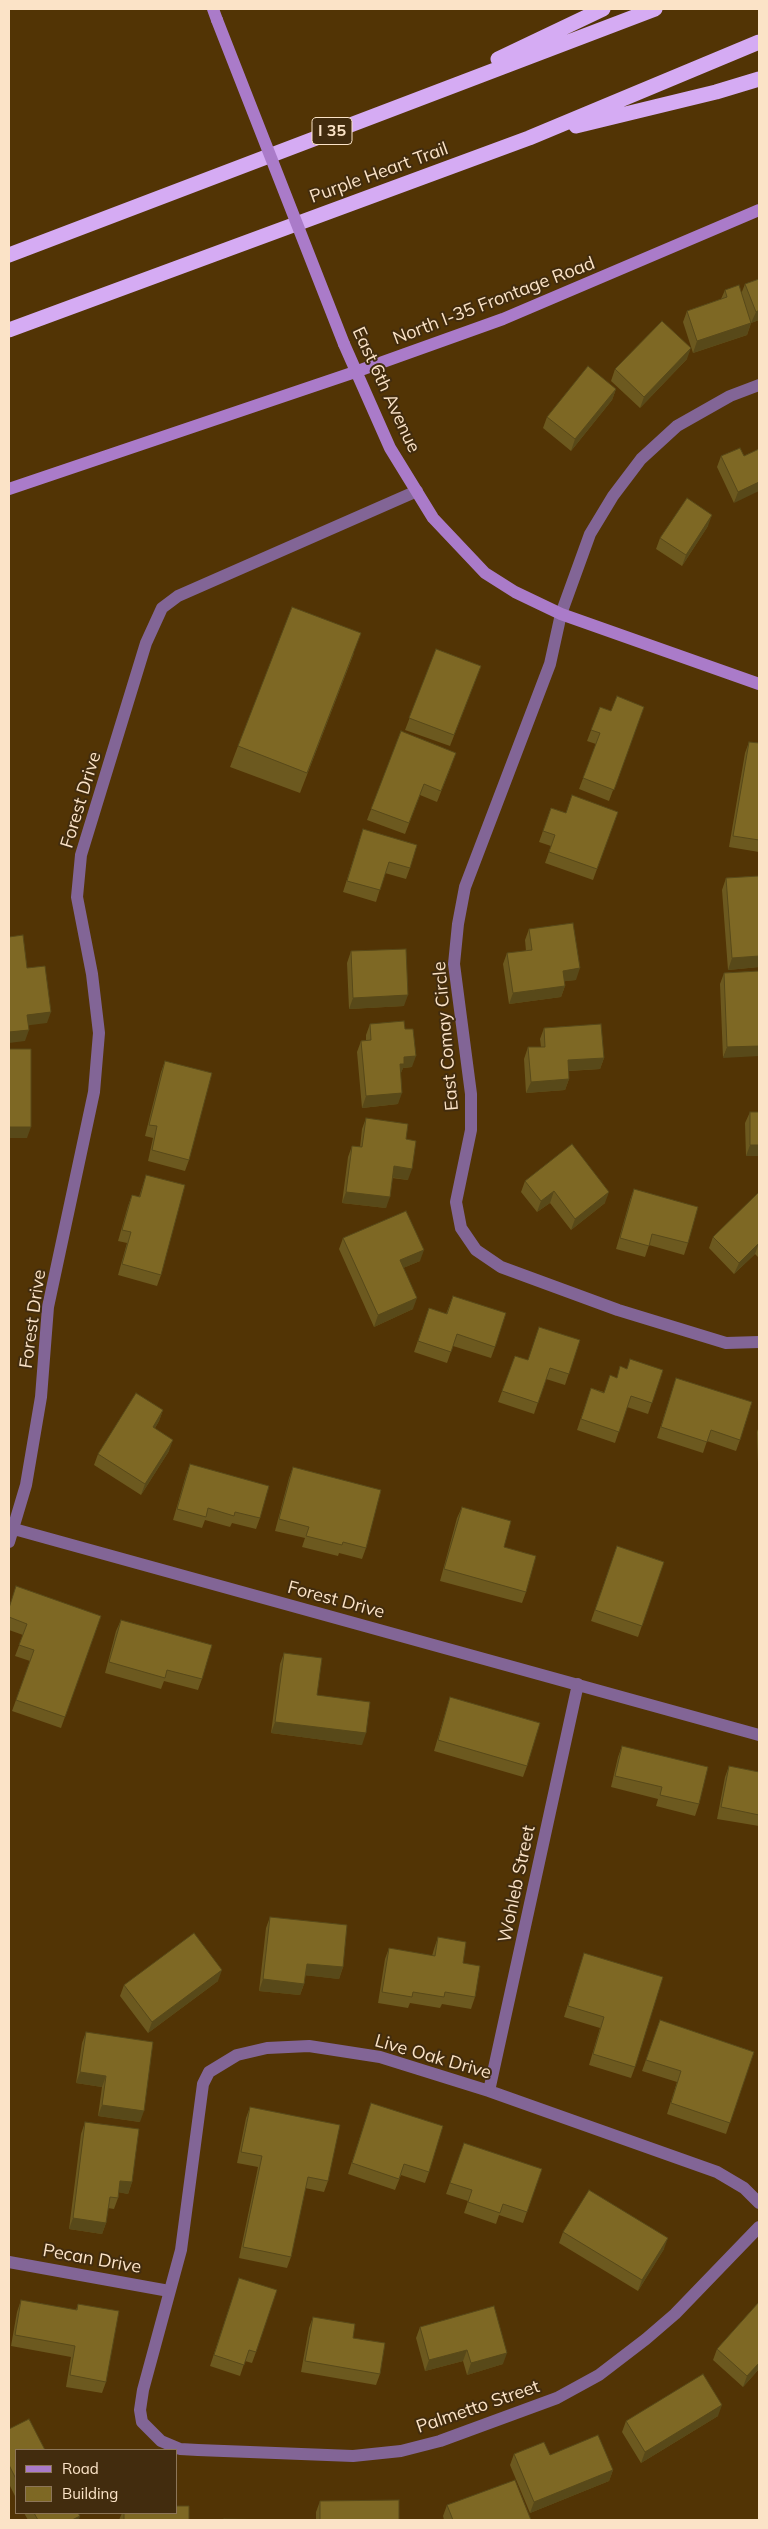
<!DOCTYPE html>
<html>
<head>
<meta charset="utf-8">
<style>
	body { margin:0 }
	#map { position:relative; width:768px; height:2529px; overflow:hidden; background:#523405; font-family:Mulish,sans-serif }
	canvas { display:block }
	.frame { position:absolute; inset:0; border:10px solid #fbe3c7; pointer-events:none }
	.legend { position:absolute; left:15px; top:2449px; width:162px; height:65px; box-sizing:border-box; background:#422c0e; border:1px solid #8c7558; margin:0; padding:6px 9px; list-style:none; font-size:15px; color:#fbe3c7 }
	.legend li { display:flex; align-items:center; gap:10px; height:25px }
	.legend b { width:25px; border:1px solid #8c7558 }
</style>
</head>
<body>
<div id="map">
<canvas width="768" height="2529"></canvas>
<div class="frame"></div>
<ul class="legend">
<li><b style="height:6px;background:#aa7bc9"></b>Road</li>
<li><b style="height:14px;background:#7e6824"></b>Building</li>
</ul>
</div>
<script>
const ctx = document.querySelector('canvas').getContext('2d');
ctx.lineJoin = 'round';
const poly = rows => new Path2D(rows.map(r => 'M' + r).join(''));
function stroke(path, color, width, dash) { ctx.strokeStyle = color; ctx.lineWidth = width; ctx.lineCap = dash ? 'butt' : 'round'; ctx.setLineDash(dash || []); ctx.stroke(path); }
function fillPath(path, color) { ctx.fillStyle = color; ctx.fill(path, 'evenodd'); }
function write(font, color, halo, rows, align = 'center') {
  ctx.font = font + ' Mulish,sans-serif'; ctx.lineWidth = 4; ctx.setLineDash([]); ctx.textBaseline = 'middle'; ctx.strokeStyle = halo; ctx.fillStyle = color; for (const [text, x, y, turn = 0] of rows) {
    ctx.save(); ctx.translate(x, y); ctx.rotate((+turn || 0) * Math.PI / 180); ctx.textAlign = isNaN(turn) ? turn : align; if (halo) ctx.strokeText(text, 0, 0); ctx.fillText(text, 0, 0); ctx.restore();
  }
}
stroke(poly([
	[759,385,730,396,677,426,641,459,613,496,590,534,561,614,550,664,465,887,458,924,454,964,471,1094,471,1130,456,1202,461,1228,476,1250,501,1267,618,1310,726,1343,759,1342],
	[14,1529,759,1735],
	[9,1542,26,1485,41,1397,48,1307,94,1092,99,1033,92,974,77,897,81,855,146,643,162,608,178,596,417,491],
	[489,2091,578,1684],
	[759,2203,744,2188,717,2172,489,2091,380,2057,309,2046,267,2048,237,2055,209,2072,203,2084,181,2250,143,2390,140,2410,142,2422,161,2441,180,2449,198,2450,353,2456,401,2451,440,2441,557,2398,599,2375,646,2339,675,2314,759,2227],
	[9,2262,169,2291]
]), '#826596', 12);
stroke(poly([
	[213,9,217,20],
	[344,344,390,448,433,518,485,573,515,592,561,614,759,684],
	[9,489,355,372,503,319,759,210]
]), '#aa7bc9', 12);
stroke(poly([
	[498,59,603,9],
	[576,126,716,92,759,79],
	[9,255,655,9],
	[9,330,529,138,759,42]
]), '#d5abf3', 15);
stroke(poly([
	[217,20,344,344]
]), '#aa7bc9', 12);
fillPath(poly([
	[759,279,759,320,751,323,747,335,693,353,683,322,687,311,721,299,725,290,741,294,745,284],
	[687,359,640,408,611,381,615,369],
	[616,389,612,400,571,451,543,428,547,417],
	[759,449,734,503,717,467,721,456,744,456],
	[708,526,682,566,656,549,660,538],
	[436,649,481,666,450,746,405,730],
	[354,653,300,793,230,767,238,746],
	[600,707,611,711,644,707,609,801,579,789,596,744,587,741],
	[401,731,452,764,437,802,420,795,405,834,367,820],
	[749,742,759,743,759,852,729,847,745,753],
	[551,808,566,813,618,812,593,880,545,863,551,846,539,842],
	[363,829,410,868,406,879,385,873,376,902,343,892],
	[759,876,759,967,728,970,722,890,726,878],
	[529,929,576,980,564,981,565,986,561,997,509,1004,503,964,507,953,526,951,525,940],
	[351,951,404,1006,349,1009,347,963],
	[759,971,723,1058,720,984,724,973],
	[370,1024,405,1029,412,1067,403,1068,400,1075,398,1104,362,1108,357,1052,361,1041,366,1040,366,1035],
	[544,1028,604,1058,600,1069,569,1071,569,1079,565,1090,526,1093,524,1059,528,1047,541,1047,540,1039],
	[165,1061,189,1160,185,1171,148,1161,153,1138,145,1136,161,1072],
	[759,1080,759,1156,746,1156,745,1123,750,1112,759,1112,758,1082],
	[366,1118,406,1139,408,1180,392,1178,386,1208,342,1203,348,1157,352,1146,360,1147,362,1129],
	[146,1175,161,1275,157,1286,118,1275,127,1243,118,1241,128,1206,132,1195,139,1197],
	[525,1181,605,1203,571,1230,550,1203,537,1212,521,1192],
	[634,1189,688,1243,684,1255,649,1245,645,1257,616,1249,630,1200],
	[759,1193,759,1258,755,1254,734,1274,709,1248,713,1237],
	[343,1238,420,1261,403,1268,413,1309,374,1327,339,1249],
	[453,1296,495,1347,491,1358,453,1346,447,1363,414,1352,429,1308,446,1314],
	[580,1340,565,1385,546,1379,534,1414,498,1402,515,1356,528,1360],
	[626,1368,663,1370,648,1414,627,1407,615,1443,577,1430,591,1388,604,1392,616,1378],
	[676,1378,740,1440,736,1451,707,1441,703,1453,657,1438],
	[163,1410,159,1421,155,1428,169,1451,141,1495,94,1465,98,1454],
	[759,1426,759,1464,758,1464,757,1432],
	[190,1464,260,1518,256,1529,232,1523,230,1527,205,1520,202,1528,173,1520,186,1475],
	[293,1467,366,1548,362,1559,339,1553,338,1556,302,1547,305,1538,275,1531,289,1478],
	[462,1507,504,1547,526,1592,522,1603,440,1581,457,1518],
	[617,1546,664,1562,638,1637,591,1621],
	[9,1607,101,1616,61,1728,12,1711,30,1661,15,1656,23,1635,9,1630],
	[121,1620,202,1679,198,1690,164,1681,161,1689,105,1673,116,1631],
	[284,1653,317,1695,362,1745,271,1733,280,1664],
	[450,1697,527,1766,523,1777,434,1751],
	[622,1746,699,1804,695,1816,656,1806,658,1799,611,1787,618,1757],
	[729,1766,759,1772,759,1826,717,1819,725,1777],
	[270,1917,343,1967,339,1979,305,1975,304,1984,300,1995,259,1991,266,1928],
	[438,1937,463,1963,475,1997,471,2009,442,2004,440,2008,410,2003,408,2008,378,2003,385,1959,389,1948,432,1956,434,1949],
	[584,1953,635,2067,631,2078,589,2065,600,2028,564,2017],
	[218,1981,148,2033,120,1996,124,1985],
	[660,2020,754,2052,726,2134,667,2114,677,2082,642,2071],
	[86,2032,140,2122,98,2116,102,2087,76,2083,82,2043],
	[371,2103,429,2172,425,2183,401,2175,395,2190,348,2174],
	[250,2107,328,2181,324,2192,305,2188,291,2257,287,2268,239,2258,258,2167,237,2163,246,2118],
	[85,2122,132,2182,128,2194,119,2192,118,2198,114,2209,108,2208,106,2223,102,2234,69,2229,81,2134],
	[464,2143,542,2169,523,2223,499,2215,496,2224,464,2213,468,2201,446,2194],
	[563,2232,664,2249,638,2291,559,2243],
	[239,2278,256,2352,252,2363,245,2361,240,2376,210,2366],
	[21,2300,76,2310,78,2304,106,2382,102,2393,66,2387,71,2357,11,2346,17,2312],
	[759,2302,759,2369,743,2387,713,2360,717,2349],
	[313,2317,353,2338,380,2374,376,2385,301,2372,309,2328],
	[420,2327,503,2364,467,2375,463,2361,425,2371,416,2338],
	[718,2416,641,2463,622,2432,626,2421],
	[9,2429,16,2450,16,2498,9,2484],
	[514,2454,550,2455,613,2470,609,2481,530,2513,510,2465],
	[320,2501,399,2520,316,2520,316,2512],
	[447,2505,531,2520,444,2520,443,2516],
	[24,2513,78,2513,79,2520,28,2520],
	[122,2513,176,2513,189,2520,119,2520]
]), '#6c591f');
fillPath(poly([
	[759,310,759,320,751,323,756,312],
	[751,323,747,335,693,353,697,341],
	[691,348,687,359,640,408,644,397],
	[616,389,612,400,571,451,575,439],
	[759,482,759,491,734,503,738,492],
	[712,515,708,526,682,566,686,555],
	[759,956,759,967,728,970,732,958],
	[580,968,576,980,558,982,563,971],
	[565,986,561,997,509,1004,513,993],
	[408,995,404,1006,349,1009,353,998],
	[51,1012,47,1023,23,1026,27,1015],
	[29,1030,25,1041,9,1043,9,1032],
	[759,1046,759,1056,723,1058,727,1047],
	[416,1056,412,1067,403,1068,400,1075,400,1064,404,1057],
	[604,1058,600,1069,564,1071,568,1060],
	[569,1079,565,1090,526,1093,531,1082],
	[402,1093,398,1104,362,1108,366,1096],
	[9,1127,31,1127,27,1138,9,1138],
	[750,1145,759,1145,759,1156,746,1156],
	[394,1166,412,1169,408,1180,390,1177],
	[554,1191,550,1203,537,1212,541,1201],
	[346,1192,390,1197,386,1208,342,1203],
	[609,1192,605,1203,571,1230,575,1219],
	[759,1243,755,1254,734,1274,739,1263],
	[424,1250,420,1261,396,1271,400,1260],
	[417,1298,413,1309,374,1327,378,1315],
	[163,1410,159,1421,149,1438,153,1427],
	[173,1440,169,1451,141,1495,145,1484],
	[275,1722,366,1733,362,1745,271,1733],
	[307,1964,343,1967,339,1979,302,1975],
	[222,1970,218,1981,148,2033,152,2022],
	[263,1979,304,1984,300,1995,259,1991],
	[80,2072,106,2076,102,2087,76,2083],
	[102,2105,144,2111,140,2122,98,2116],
	[120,2181,132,2182,128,2194,116,2192],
	[73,2218,106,2223,102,2234,69,2229],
	[668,2238,664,2249,638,2291,642,2280],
	[467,2350,463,2361,425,2371,429,2360],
	[507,2353,503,2364,467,2375,471,2363],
	[759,2363,759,2369,743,2387,747,2376],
	[722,2405,718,2416,641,2463,645,2452],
	[613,2470,609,2481,530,2513,534,2502],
	[80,2516,79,2520,72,2520]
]), '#584919');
const building = poly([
	[759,279,759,310,756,312,745,284,759,279],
	[739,285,751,323,697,341,687,311,727,297,725,290,739,285],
	[662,321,691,348,644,397,615,369,662,321],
	[588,366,616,389,575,439,547,417,588,366],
	[740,448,744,456,759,449,759,482,738,492,721,456,740,448],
	[687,498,712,515,686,555,660,538,687,498],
	[292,607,361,633,307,773,238,746,292,607],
	[436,649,481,666,454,735,409,718,436,649],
	[617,696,644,707,614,790,583,778,600,733,591,730,600,707,611,711,617,696],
	[401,731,456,753,441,791,424,784,409,823,371,809,401,731],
	[749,742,759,743,759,840,733,836,749,742],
	[572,795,618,812,597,869,549,852,555,835,543,831,551,808,566,813,572,795],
	[363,829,417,845,410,868,389,862,380,890,347,881,363,829],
	[759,876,759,956,732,958,726,878,759,876],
	[573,923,580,968,563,971,565,986,513,993,507,953,532,950,529,929,573,923],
	[23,935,27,968,45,966,51,1012,27,1015,29,1030,9,1032,9,937,23,935],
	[406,949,408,995,353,998,351,951,406,949],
	[759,971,759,1046,727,1047,724,973,759,971],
	[404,1021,405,1029,413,1029,416,1056,404,1057,404,1064,400,1064,402,1093,366,1096,361,1041,371,1040,370,1024,404,1021],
	[601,1024,604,1058,568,1060,569,1079,531,1082,528,1047,545,1047,544,1028,601,1024],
	[9,1049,31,1049,31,1127,9,1127,9,1049],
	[165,1061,212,1073,189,1160,152,1150,157,1126,149,1125,165,1061],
	[750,1112,759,1112,759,1145,750,1145,750,1112],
	[366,1118,408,1124,406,1139,416,1141,412,1169,394,1166,390,1197,346,1192,352,1146,362,1147,366,1118],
	[572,1144,609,1192,575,1219,554,1191,541,1201,525,1181,572,1144],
	[146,1175,185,1185,161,1275,122,1264,131,1232,122,1230,132,1195,140,1197,146,1175],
	[634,1189,698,1207,688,1243,652,1234,649,1246,620,1238,634,1189],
	[759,1192,759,1243,739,1263,713,1237,759,1192],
	[406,1211,424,1250,400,1260,417,1298,378,1315,343,1238,406,1211],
	[453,1296,506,1313,495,1347,457,1334,451,1352,418,1341,429,1308,447,1314,453,1296],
	[539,1327,580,1340,569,1374,550,1368,538,1403,502,1391,515,1356,528,1360,539,1327],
	[630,1359,663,1370,652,1403,631,1396,619,1432,581,1419,591,1388,604,1393,610,1375,617,1378,620,1366,627,1369,630,1359],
	[676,1378,752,1402,740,1440,711,1430,707,1442,661,1427,676,1378],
	[136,1393,163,1410,153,1427,173,1440,145,1484,98,1454,136,1393],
	[190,1464,269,1486,260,1518,235,1512,234,1516,208,1508,206,1517,177,1509,190,1464],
	[293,1467,381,1490,366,1548,343,1542,342,1545,306,1536,309,1527,279,1519,293,1467],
	[462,1507,511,1521,504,1547,536,1556,526,1592,444,1569,462,1507],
	[617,1546,664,1562,642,1626,595,1610,617,1546],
	[16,1586,101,1616,65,1717,16,1700,34,1650,19,1645,27,1624,9,1617,9,1608,16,1586],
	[121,1620,212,1645,202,1679,167,1670,165,1678,109,1662,121,1620],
	[284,1653,322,1658,317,1695,370,1702,366,1733,275,1722,284,1653],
	[450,1697,540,1723,527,1766,438,1740,450,1697],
	[622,1746,708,1767,699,1804,660,1795,662,1787,615,1776,622,1746],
	[729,1766,759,1772,759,1815,721,1807,729,1766],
	[270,1917,347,1925,343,1967,307,1964,304,1984,263,1979,270,1917],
	[194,1933,222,1970,152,2022,124,1985,194,1933],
	[438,1937,466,1942,463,1963,480,1966,475,1997,445,1992,444,1997,413,1992,412,1997,382,1992,389,1948,435,1956,438,1937],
	[584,1953,663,1977,635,2067,593,2054,604,2017,568,2006,584,1953],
	[660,2020,754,2052,730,2123,671,2103,681,2071,646,2060,660,2020],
	[86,2032,153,2042,144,2111,102,2105,106,2076,80,2072,86,2032],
	[371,2103,443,2126,429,2172,404,2164,399,2179,352,2163,371,2103],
	[250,2107,340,2125,328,2181,308,2177,291,2257,243,2247,262,2156,241,2152,250,2107],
	[85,2122,139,2129,132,2182,120,2181,118,2198,110,2197,106,2223,73,2218,85,2122],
	[464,2143,542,2169,527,2212,503,2204,500,2213,468,2202,472,2190,450,2183,464,2143],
	[589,2190,668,2238,642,2280,563,2232,589,2190],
	[239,2278,277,2290,256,2352,249,2350,244,2365,214,2355,239,2278],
	[21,2300,77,2310,78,2304,119,2311,106,2382,70,2375,75,2346,15,2335,21,2300],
	[759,2302,759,2363,747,2376,717,2349,759,2302],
	[494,2306,507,2353,471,2363,467,2350,429,2360,420,2327,494,2306],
	[313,2317,355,2324,353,2338,385,2343,380,2374,305,2361,313,2317],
	[703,2374,722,2405,645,2452,626,2421,703,2374],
	[29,2419,45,2450,16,2450,16,2479,9,2465,9,2429,29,2419],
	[598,2435,613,2470,534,2502,514,2454,544,2442,550,2455,598,2435],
	[515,2480,531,2520,453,2520,447,2505,515,2480],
	[399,2500,399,2520,320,2520,320,2501,399,2500],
	[176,2506,189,2506,189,2520,124,2520,124,2513,176,2513,176,2506],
	[34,2513,78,2513,80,2516,72,2520,38,2520,34,2513],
	[224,2519,277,2520,224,2520,224,2519]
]);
fillPath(building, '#7e6824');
stroke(building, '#584919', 1);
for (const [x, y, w] of [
	[332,131,40]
]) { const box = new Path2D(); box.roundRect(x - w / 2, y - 13.5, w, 27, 4); ctx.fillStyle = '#422c0e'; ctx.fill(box); stroke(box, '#fbe3c7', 1); }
write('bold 16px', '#fbe3c7', null, [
	["I 35",332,131]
]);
write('18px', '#fbe3c7', '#422c0e', [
	["Purple Heart Trail",379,173,-20],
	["North I-35 Frontage Road",494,301,-21],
	["East 6th Avenue",386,390,65],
	["Forest Drive",81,800,-73],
	["East Comay Circle",446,1036,-95],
	["Forest Drive",33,1319,-82],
	["Forest Drive",336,1600,15],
	["Wohleb Street",517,1884,-78],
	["Live Oak Drive",433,2057,16],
	["Pecan Drive",92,2259,10],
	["Palmetto Street",478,2407,-19]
]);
</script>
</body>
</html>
